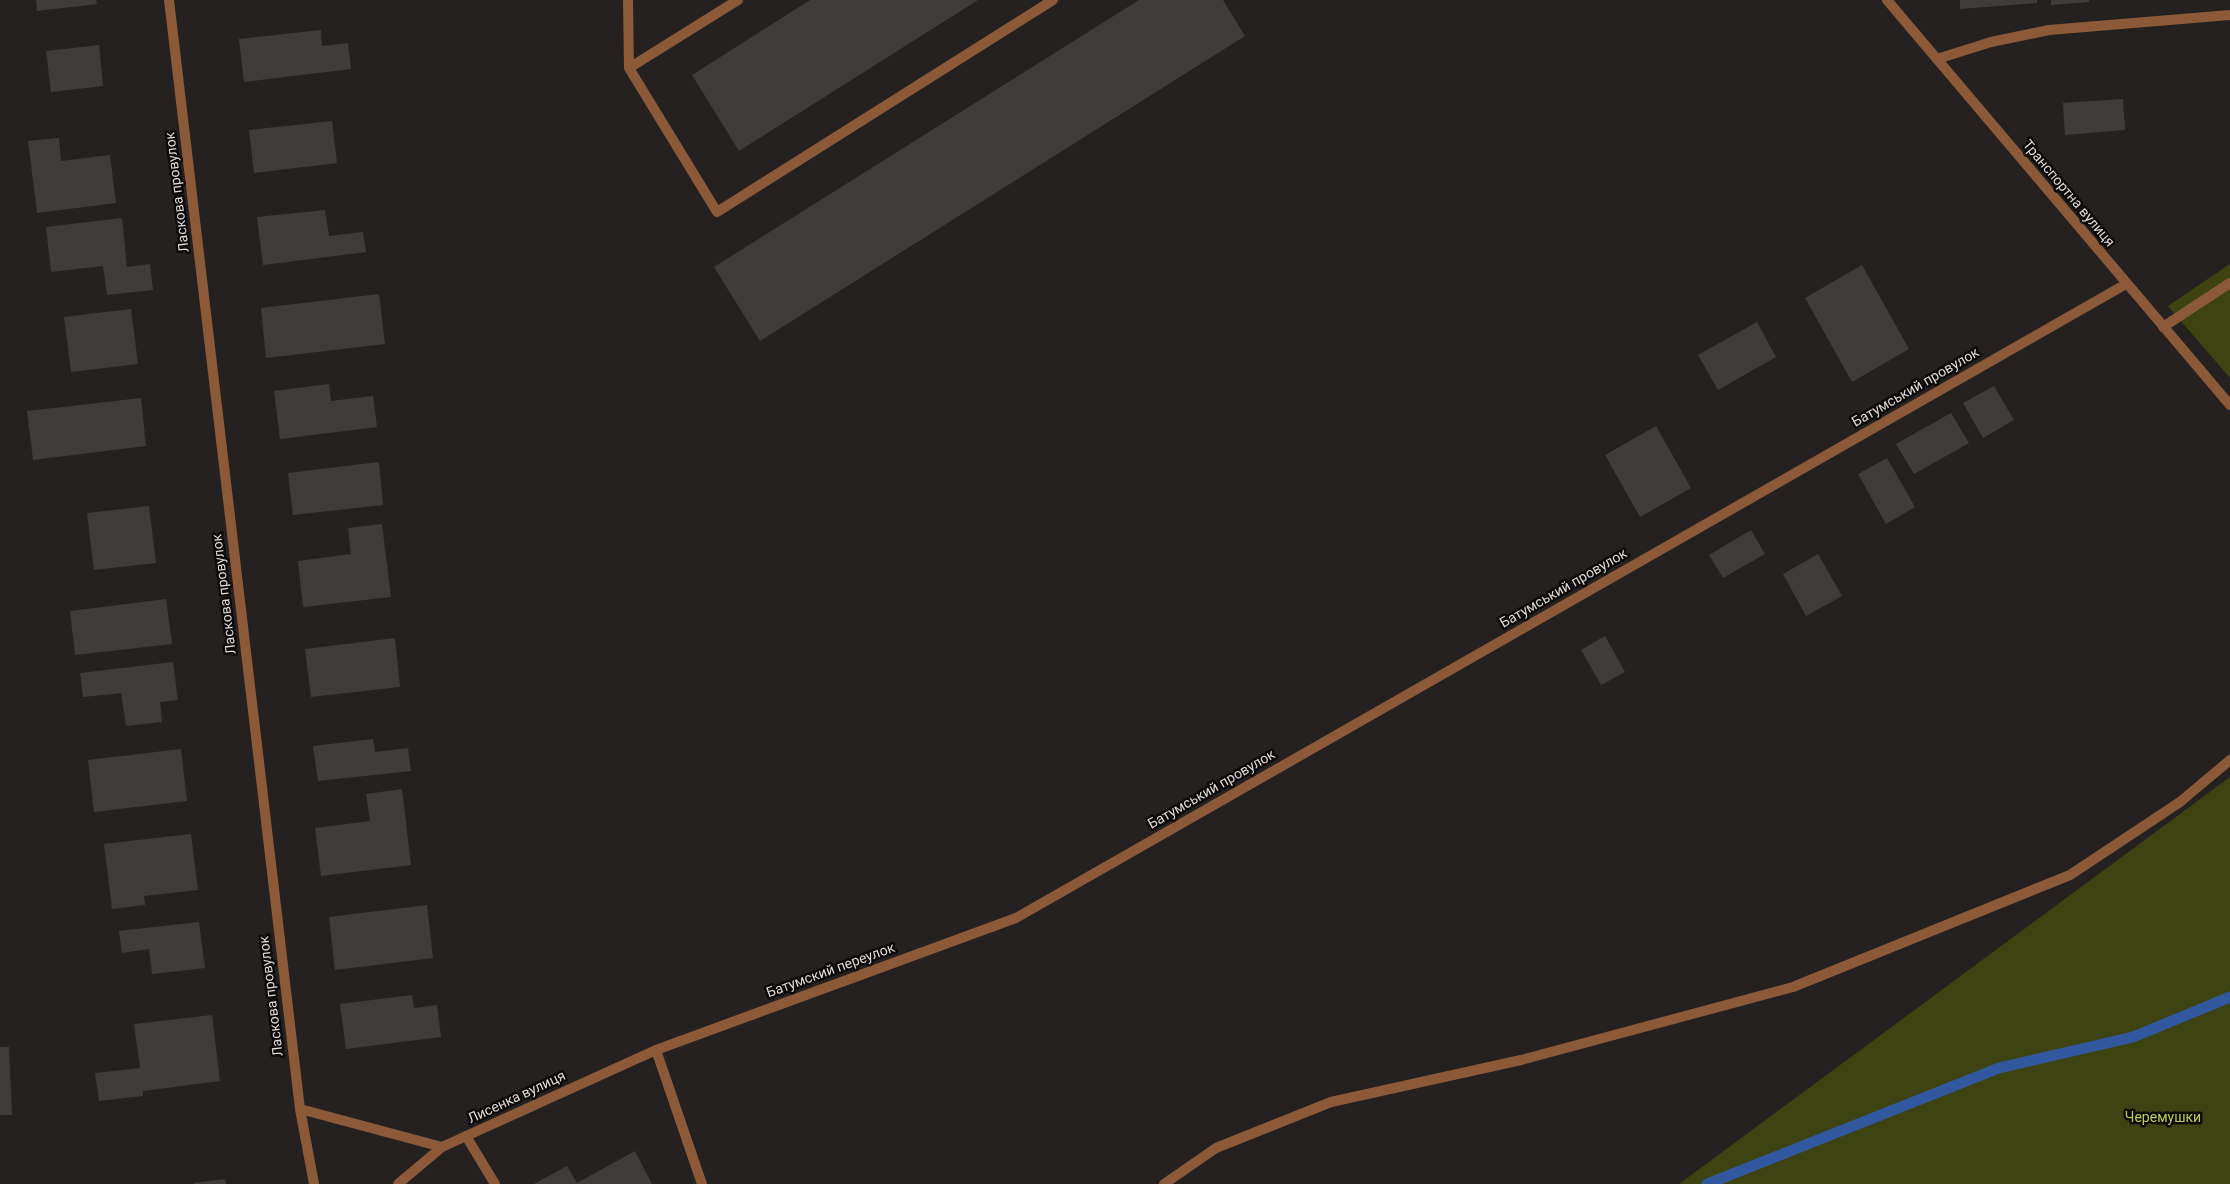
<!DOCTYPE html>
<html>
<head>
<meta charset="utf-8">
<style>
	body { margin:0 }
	canvas { display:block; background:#252120 }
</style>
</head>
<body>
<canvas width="2230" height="1184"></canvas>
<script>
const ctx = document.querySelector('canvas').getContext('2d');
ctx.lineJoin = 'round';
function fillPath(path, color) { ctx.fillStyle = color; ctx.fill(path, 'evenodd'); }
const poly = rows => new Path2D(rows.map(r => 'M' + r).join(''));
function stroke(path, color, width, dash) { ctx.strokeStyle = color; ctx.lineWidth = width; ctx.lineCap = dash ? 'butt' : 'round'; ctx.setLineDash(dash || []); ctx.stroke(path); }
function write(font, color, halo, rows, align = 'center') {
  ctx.font = font + ' Roboto,sans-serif'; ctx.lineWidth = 5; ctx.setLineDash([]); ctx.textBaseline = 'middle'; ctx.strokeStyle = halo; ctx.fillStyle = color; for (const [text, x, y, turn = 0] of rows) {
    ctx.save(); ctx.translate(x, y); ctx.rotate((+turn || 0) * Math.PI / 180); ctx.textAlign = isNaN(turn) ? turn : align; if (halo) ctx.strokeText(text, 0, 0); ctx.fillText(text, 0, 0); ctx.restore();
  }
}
fillPath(poly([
	[2230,264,2230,378,2168,306],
	[2230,777,2230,1184,1679,1184]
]), '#3d4412');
stroke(poly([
	[1707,1184,1999,1068,2133,1037,2230,997]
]), '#32589f', 11);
fillPath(poly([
	[36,0,96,0,97,4,37,11],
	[810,0,978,0,739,151,692,75],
	[1139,0,1223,0,1245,36,760,341,714,267],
	[1960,0,2037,0,2037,3,1960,9],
	[2051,0,2089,0,2089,2,2051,5],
	[321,30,322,46,348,43,351,69,244,82,239,39],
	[99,45,103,86,51,92,46,51],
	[2123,99,2125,130,2065,135,2063,103],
	[332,121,337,163,254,173,249,130],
	[59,138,61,161,110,155,116,203,37,213,28,141],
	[325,210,329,236,363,232,366,252,263,265,257,217],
	[122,218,127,267,150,264,153,290,107,295,103,266,51,272,46,227],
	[1862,265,1909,349,1852,382,1805,298],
	[379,294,385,344,266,358,261,308],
	[131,309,138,364,71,372,64,317],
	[1757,322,1776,357,1718,390,1698,355],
	[329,384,331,401,373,396,377,427,280,439,274,391],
	[1994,386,2014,420,1983,438,1963,403],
	[141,398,146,446,33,460,27,411],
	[1951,413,1969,443,1914,474,1896,444],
	[1656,426,1691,488,1640,517,1605,455],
	[1887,458,1915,507,1886,524,1858,474],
	[379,462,383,505,293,515,288,473],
	[149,506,156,563,94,570,87,513],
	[382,524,391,597,303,607,298,561,351,554,348,528],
	[1751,530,1765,554,1723,578,1709,555],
	[1818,554,1842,596,1806,616,1783,574],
	[166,599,172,644,75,655,70,611],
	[1605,636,1625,672,1601,685,1581,650],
	[395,638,400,687,311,697,305,649],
	[173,662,178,700,160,702,162,722,126,726,121,693,83,697,80,673],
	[373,739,375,752,408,748,411,771,318,781,313,746],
	[181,749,187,801,94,812,88,760],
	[402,789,411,865,321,876,315,828,370,821,366,794],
	[191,834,198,890,144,896,145,905,112,909,104,844],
	[427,905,433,958,335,970,329,917],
	[199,922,205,968,152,974,149,949,122,953,119,931],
	[412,995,414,1008,437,1005,441,1037,346,1049,340,1004],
	[212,1015,220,1081,143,1091,143,1096,99,1101,95,1073,140,1068,134,1024],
	[0,1047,9,1047,12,1115,0,1115],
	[635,1151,652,1184,534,1184,567,1166,577,1183],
	[225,1179,226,1184,194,1184,194,1183]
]), '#403c3b');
stroke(poly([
	[628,0,629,68,717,212,1053,0],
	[1937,59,1991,42,2049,30,2230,15],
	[629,68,738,0],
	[656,1050,702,1184],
	[466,1136,495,1184],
	[1164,1184,1216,1148,1331,1102,1521,1060,1793,987,2070,875,2180,802,2230,760]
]), '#8c5a38', 10);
stroke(poly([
	[169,0,300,1109,314,1184],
	[1887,0,2230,405],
	[2163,327,2230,283],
	[300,1109,442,1147],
	[398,1184,442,1147,656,1050,1016,918,2126,284]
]), '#8c5a38', 10);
write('14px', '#dedbda', '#0d0b0a', [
	["Ласкова провулок",178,192,-97],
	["Транспортна вулиця",2068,194,50],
	["Батумський провулок",1916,388,-30],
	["Батумський провулок",1564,589,-30],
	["Ласкова провулок",225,594,-97],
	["Батумський провулок",1212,790,-30],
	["Батумский переулок",831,971,-20],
	["Ласкова провулок",272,996,-97],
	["Лисенка вулиця",517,1098,-25]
]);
write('14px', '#bdcd4d', '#0d0b0a', [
	["Черемушки",2163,1118]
]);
</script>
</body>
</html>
